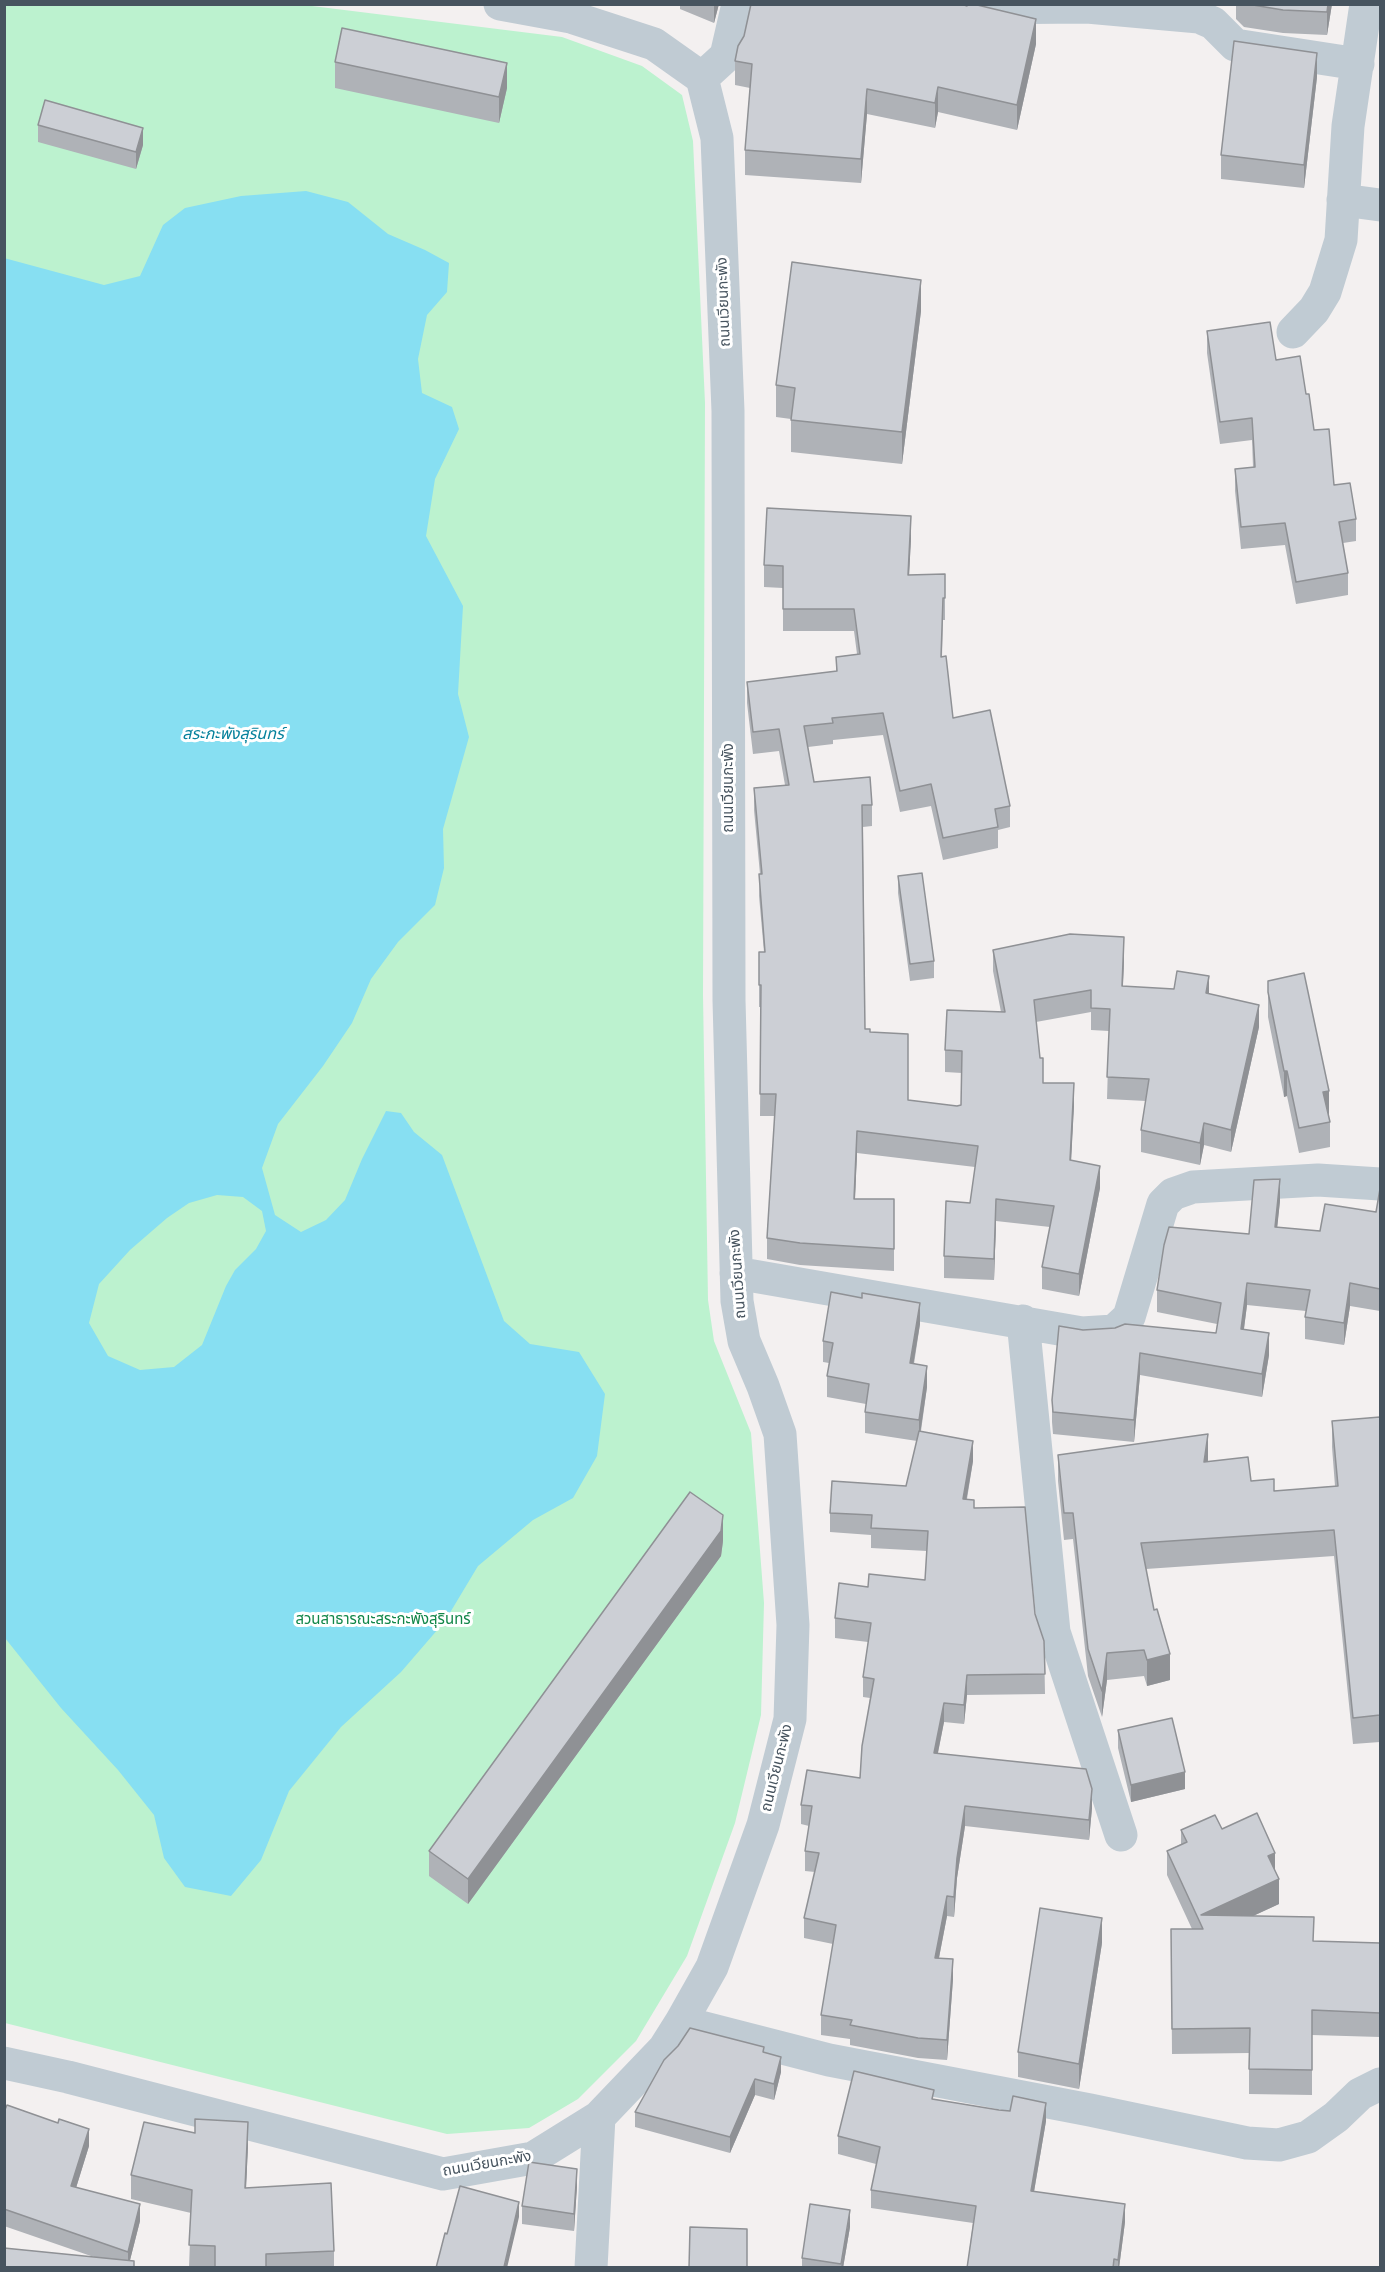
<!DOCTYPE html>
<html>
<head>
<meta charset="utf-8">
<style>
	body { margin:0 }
	#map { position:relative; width:1385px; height:2272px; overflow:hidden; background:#f3f0f0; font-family:Helvetica,sans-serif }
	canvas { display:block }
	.frame { position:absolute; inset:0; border:6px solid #47545f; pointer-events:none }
</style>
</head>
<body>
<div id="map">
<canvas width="1385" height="2272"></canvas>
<div class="frame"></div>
</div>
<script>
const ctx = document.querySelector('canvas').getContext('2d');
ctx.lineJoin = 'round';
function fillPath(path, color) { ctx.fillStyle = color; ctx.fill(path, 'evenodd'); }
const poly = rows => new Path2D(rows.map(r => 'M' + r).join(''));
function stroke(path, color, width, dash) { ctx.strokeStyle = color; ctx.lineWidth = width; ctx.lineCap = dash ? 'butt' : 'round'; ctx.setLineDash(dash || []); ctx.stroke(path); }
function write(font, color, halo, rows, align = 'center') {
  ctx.font = font + ' Helvetica,"Noto Sans Thai",sans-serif'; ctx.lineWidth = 6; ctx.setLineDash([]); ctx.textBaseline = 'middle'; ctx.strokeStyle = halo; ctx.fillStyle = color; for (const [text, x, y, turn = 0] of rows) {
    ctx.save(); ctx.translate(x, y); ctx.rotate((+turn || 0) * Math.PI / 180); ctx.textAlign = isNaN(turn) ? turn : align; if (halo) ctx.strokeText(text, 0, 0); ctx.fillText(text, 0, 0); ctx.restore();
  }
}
fillPath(poly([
	[4,5,304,5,562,37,642,66,682,95,693,141,705,403,703,995,708,1300,714,1341,751,1433,764,1603,761,1715,735,1823,687,1956,636,2041,578,2099,529,2128,447,2134,5,2023]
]), '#bcf2cf');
fillPath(poly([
	[306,191,348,202,388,234,425,250,449,263,447,292,427,315,418,359,422,393,452,407,459,429,435,479,426,536,463,606,458,694,469,737,443,829,444,868,435,905,398,942,371,979,352,1023,323,1066,278,1124,262,1168,275,1215,301,1232,326,1220,345,1200,362,1159,386,1111,401,1113,414,1132,442,1155,504,1321,530,1344,579,1352,605,1394,597,1456,573,1498,533,1520,478,1566,445,1621,401,1672,341,1727,289,1791,261,1860,231,1896,185,1887,164,1858,154,1815,118,1770,61,1708,5,1638,4,258,104,285,140,276,163,225,185,208,241,196],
	[217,1195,243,1197,262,1211,266,1231,256,1249,235,1270,226,1286,202,1345,174,1367,140,1370,108,1356,89,1323,99,1284,130,1250,167,1218,189,1203]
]), '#87dff2');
stroke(poly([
	[954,4,970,8,1087,7,1199,17,1213,23,1235,45,1358,64],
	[702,78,726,56,738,4],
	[1343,200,1380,205],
	[1293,332,1314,310,1325,292,1341,240,1348,126,1366,4],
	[736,1273,1082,1333,1114,1331,1129,1317,1163,1204,1173,1194,1193,1187,1318,1180,1380,1184],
	[1023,1321,1054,1632,1121,1835],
	[681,2022,829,2060,1090,2110,1247,2143,1279,2145,1308,2137,1336,2117,1360,2094,1380,2084],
	[4,2063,68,2077,443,2174,533,2158,599,2117,664,2049,681,2022,712,1967,763,1825,790,1719,793,1625,780,1434,763,1386,744,1341,737,1301,729,1000,728,411,717,138,702,78,654,44,571,17,500,4],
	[591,2268,599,2117]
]), '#c0cbd3', 33);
fillPath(poly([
	[680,4,719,4,714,23,680,9],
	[1236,4,1332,4,1327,35,1283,33,1244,27,1236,19],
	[744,36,1036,44,1017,130,938,112,935,128,867,114,861,183,745,175,745,150,750,88,735,85,735,61],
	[335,62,507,88,499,123,335,88],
	[1317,77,1304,188,1221,179,1221,155],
	[38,125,143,145,136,169,38,142],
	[921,311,902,464,791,452,791,419,776,417,776,385],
	[1207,331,1276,360,1306,394,1314,430,1334,485,1356,519,1356,541,1343,543,1348,573,1348,595,1296,604,1285,545,1241,549,1235,491,1235,469,1253,467,1252,440,1220,444,1207,353],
	[911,538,909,575,945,598,945,620,943,620,942,657,953,718,1010,806,1010,827,998,830,998,848,943,860,931,806,900,812,883,735,833,740,833,744,808,747,814,782,872,805,872,826,863,827,865,1029,870,1032,908,1100,957,1106,961,1105,962,1073,945,1072,945,1050,1001,1012,993,971,993,950,1124,959,1123,986,1209,993,1259,1027,1231,1152,1204,1145,1200,1165,1141,1152,1141,1130,1146,1101,1107,1099,1109,1031,1091,1030,1091,1012,1036,1022,1040,1058,1043,1083,1074,1105,1071,1160,1100,1188,1079,1296,1042,1289,1042,1267,1050,1227,996,1221,994,1280,944,1278,944,1256,970,1203,975,1167,857,1153,855,1199,894,1199,894,1271,800,1265,767,1259,767,1238,775,1116,760,1116,761,1007,759,1007,759,952,764,952,759,896,760,874,754,810,754,788,785,785,779,751,753,754,747,703,747,682,836,671,836,657,857,654,854,631,783,631,783,588,764,587,764,565],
	[898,876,934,961,934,978,910,981,898,893],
	[1268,981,1329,1116,1328,1117,1330,1122,1330,1147,1299,1153,1287,1096,1284,1097,1268,1017],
	[1380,1189,1380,1311,1350,1306,1344,1345,1305,1339,1305,1317,1306,1311,1247,1305,1244,1329,1269,1355,1262,1397,1140,1375,1134,1442,1053,1434,1052,1422,1052,1400,1083,1330,1216,1333,1217,1324,1157,1312,1157,1290,1249,1234,1280,1201,1277,1227,1320,1231,1376,1212],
	[920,1324,914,1364,927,1387,921,1431,973,1461,967,1499,974,1508,1035,1614,1044,1641,1045,1694,967,1695,964,1724,944,1722,938,1753,1092,1808,1089,1840,965,1826,957,1878,954,1917,947,1916,939,1958,953,1979,947,2060,918,2058,850,2045,850,2039,821,2035,821,2015,833,1944,804,1938,804,1918,815,1872,805,1871,805,1851,809,1826,801,1824,801,1805,860,1778,870,1698,863,1697,863,1677,868,1642,835,1638,835,1618,868,1587,925,1580,927,1551,871,1548,871,1535,830,1532,830,1513,906,1486,917,1441,865,1433,865,1412,866,1404,827,1397,827,1376,829,1363,823,1362,823,1341],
	[1380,1417,1380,1742,1353,1744,1334,1556,1146,1569,1154,1610,1170,1680,1147,1686,1144,1676,1107,1680,1102,1717,1088,1676,1073,1539,1064,1540,1058,1481,1058,1455,1208,1462,1274,1491,1335,1486,1332,1447,1332,1421],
	[723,1541,721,1556,468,1904,429,1876,429,1851],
	[1118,1730,1185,1789,1131,1802,1118,1748],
	[1222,1829,1275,1872,1279,1904,1253,1916,1314,1941,1380,1943,1380,2037,1312,2035,1312,2095,1249,2094,1249,2053,1172,2054,1171,1929,1192,1929,1167,1875,1167,1851,1181,1844,1181,1830],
	[1102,1943,1079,2089,1018,2077,1018,2052],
	[764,2053,781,2072,774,2100,755,2095,730,2153,635,2127,635,2112],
	[934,2099,1046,2121,1034,2192,1125,2222,1119,2268,967,2268,973,2223,871,2208,871,2190,876,2164,838,2154,838,2136],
	[4,2112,89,2146,76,2188,140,2221,130,2260,134,2268,91,2256,4,2226],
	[248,2145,246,2188,334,2251,334,2268,189,2268,191,2213,131,2199,131,2175],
	[577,2186,574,2231,522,2224,522,2206],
	[850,2227,843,2268,802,2268,802,2258]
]), '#afb2b7');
fillPath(poly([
	[714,4,719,4,714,23],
	[1328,4,1332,4,1327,35,1327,12],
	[1036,19,1036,44,1017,130,1017,105],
	[1317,53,1317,77,1304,188,1304,165],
	[507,63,507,88,499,123,499,97],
	[938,87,938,112,935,128,935,103],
	[867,89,867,114,861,183,861,159],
	[143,128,143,145,136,169,136,152],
	[921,280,921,311,902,464,902,432],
	[911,516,911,538,908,597,908,575],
	[1124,937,1124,959,1122,1008,1122,986],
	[1209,976,1209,998,1206,993],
	[1259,1005,1259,1027,1231,1152,1231,1130],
	[1284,1071,1287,1071,1287,1096,1284,1097],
	[1074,1083,1074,1105,1070,1182,1070,1160],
	[1329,1091,1329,1116,1323,1118,1323,1092],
	[1204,1123,1204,1145,1200,1165,1200,1143],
	[857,1131,857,1153,854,1221,854,1199],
	[1100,1166,1100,1188,1079,1296,1079,1274],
	[1280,1179,1280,1201,1275,1249,1275,1227],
	[996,1199,996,1221,994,1280,994,1259],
	[1247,1283,1247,1305,1241,1351,1241,1329],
	[1350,1283,1350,1306,1344,1345,1344,1323],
	[920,1303,920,1324,910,1384,910,1363],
	[1269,1333,1269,1355,1262,1397,1262,1374],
	[1140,1353,1140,1375,1134,1442,1134,1420],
	[927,1366,927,1387,919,1441,919,1420],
	[1208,1434,1208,1460,1204,1488,1204,1462],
	[973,1441,973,1461,963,1519,963,1499],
	[723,1515,723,1541,721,1556,468,1904,468,1879],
	[1107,1653,1107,1680,1102,1717,1102,1691],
	[1170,1654,1170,1680,1147,1686,1147,1660],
	[967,1675,967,1695,964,1724,964,1705],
	[944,1703,944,1722,934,1772,934,1753],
	[1185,1772,1185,1789,1131,1802,1131,1785],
	[1092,1789,1092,1808,1089,1840,1089,1820],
	[965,1806,965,1826,957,1878,954,1917,954,1897,957,1858],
	[1275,1853,1275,1877,1268,1856],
	[1279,1879,1279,1904,1203,1939,1203,1929,1201,1915],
	[947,1896,947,1916,935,1978,935,1958],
	[1102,1918,1102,1943,1079,2089,1079,2064],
	[953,1959,953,1979,947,2060,947,2040],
	[781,2057,781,2072,774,2100,774,2084],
	[755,2079,755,2095,730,2153,730,2137],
	[1046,2103,1046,2121,1031,2209,1031,2191],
	[248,2122,248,2145,245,2211,245,2188],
	[89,2129,89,2146,71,2204,71,2186],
	[577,2169,577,2186,574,2231,574,2214],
	[519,2202,519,2217,507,2268,504,2268],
	[140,2204,140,2221,128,2268,128,2252],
	[1125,2204,1125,2222,1119,2268,1118,2268,1118,2260],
	[850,2210,850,2227,843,2268,841,2268]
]), '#8f9195');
const building = poly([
	[751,4,961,4,967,6,968,4,973,4,1036,19,1017,105,938,87,935,103,867,89,861,159,745,150,752,64,735,61,738,46,744,36,751,4],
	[1247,4,1328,4,1327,12,1283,10,1247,4],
	[342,28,507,63,499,97,335,62,342,28],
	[1234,41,1317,53,1304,165,1221,155,1234,41],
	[45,100,143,128,136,152,38,125,45,100],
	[792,262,921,280,902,432,791,420,795,388,776,385,792,262],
	[1270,322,1276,360,1300,356,1306,394,1309,394,1314,430,1329,429,1334,485,1350,483,1356,519,1339,522,1348,573,1296,582,1285,523,1241,527,1235,469,1255,467,1252,418,1220,422,1207,331,1270,322],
	[767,508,911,516,908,575,945,574,945,598,943,598,941,657,946,656,953,718,990,710,1010,806,995,809,998,827,943,838,931,784,900,791,883,713,832,718,833,723,804,726,814,782,870,777,872,805,862,805,865,1029,870,1029,870,1032,908,1034,908,1100,957,1106,961,1105,962,1051,945,1050,947,1010,1005,1012,993,950,1070,934,1124,937,1122,986,1174,989,1177,971,1209,976,1206,993,1259,1005,1231,1130,1204,1123,1200,1143,1141,1130,1149,1079,1107,1077,1110,1009,1091,1008,1091,990,1034,1000,1040,1058,1043,1058,1043,1083,1074,1083,1070,1160,1100,1166,1079,1274,1042,1267,1054,1206,996,1199,994,1259,944,1256,946,1201,970,1203,978,1146,857,1131,854,1199,894,1199,894,1249,800,1243,767,1238,776,1094,760,1094,761,985,759,985,759,952,765,952,759,874,762,874,754,788,789,785,779,729,753,732,747,682,837,671,836,657,860,654,854,609,783,609,783,566,764,565,767,508],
	[922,873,934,961,910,964,898,876,922,873],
	[1304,973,1329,1091,1323,1092,1330,1122,1299,1128,1287,1071,1284,1071,1268,992,1268,981,1304,973],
	[1280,1179,1275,1227,1320,1231,1325,1204,1376,1212,1380,1189,1380,1289,1350,1283,1344,1323,1305,1317,1310,1290,1247,1283,1241,1329,1269,1333,1262,1374,1140,1353,1134,1420,1053,1412,1052,1400,1059,1326,1083,1330,1115,1328,1125,1324,1216,1333,1221,1303,1157,1290,1164,1245,1169,1227,1249,1234,1254,1180,1280,1179],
	[831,1292,862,1298,862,1293,920,1303,910,1363,927,1366,919,1420,865,1412,869,1384,827,1376,833,1343,823,1341,831,1292],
	[1380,1417,1380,1715,1353,1718,1334,1530,1141,1543,1154,1610,1157,1609,1170,1654,1147,1660,1144,1650,1107,1653,1102,1691,1088,1649,1073,1513,1064,1513,1058,1455,1208,1434,1204,1462,1248,1457,1251,1481,1274,1479,1274,1491,1338,1486,1332,1421,1380,1417],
	[919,1431,973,1441,963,1499,974,1500,974,1508,1025,1507,1035,1614,1044,1641,1045,1674,967,1675,964,1705,944,1703,934,1753,1086,1769,1092,1789,1089,1820,965,1806,957,1858,954,1897,947,1896,935,1958,953,1959,947,2040,918,2038,850,2025,852,2020,821,2015,836,1925,804,1918,819,1853,805,1851,812,1806,801,1805,807,1770,860,1778,862,1746,874,1679,863,1677,871,1623,835,1618,839,1583,868,1587,869,1574,925,1580,928,1531,871,1528,872,1515,830,1513,832,1481,906,1486,919,1431],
	[690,1492,723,1515,721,1531,468,1879,429,1851,690,1492],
	[1172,1718,1185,1772,1131,1785,1118,1730,1172,1718],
	[1257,1813,1275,1853,1268,1856,1279,1879,1201,1915,1314,1917,1313,1941,1380,1943,1380,2013,1312,2010,1312,2070,1249,2069,1250,2028,1172,2029,1171,1929,1203,1929,1167,1851,1187,1842,1181,1830,1215,1815,1222,1829,1257,1813],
	[1040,1908,1102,1918,1079,2064,1018,2052,1040,1908],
	[690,2028,764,2047,763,2052,781,2057,774,2084,755,2079,730,2137,635,2112,664,2060,678,2046,690,2028],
	[854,2071,934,2090,932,2099,999,2110,1010,2111,1013,2096,1046,2103,1031,2191,1125,2204,1118,2260,1114,2259,1113,2268,967,2268,976,2206,871,2190,880,2147,838,2136,854,2071],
	[7,2105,58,2123,59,2119,89,2129,71,2186,140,2204,128,2252,4,2209,4,2112,7,2105],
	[195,2119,248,2122,245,2188,331,2183,334,2251,266,2254,266,2268,215,2268,215,2246,189,2245,192,2190,131,2175,144,2122,195,2133,195,2119],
	[529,2162,577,2169,574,2214,522,2206,529,2162],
	[460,2186,519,2202,504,2267,511,2268,436,2268,445,2233,447,2234,460,2186],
	[810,2204,850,2210,841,2264,802,2258,810,2204],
	[690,2227,747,2229,747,2268,689,2268,690,2227],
	[4,2248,134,2261,134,2268,4,2268,4,2248]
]);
fillPath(building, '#cccfd5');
stroke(building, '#8f9195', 1.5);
write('15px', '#47545f', '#fff', [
	["ถนนเวียนกะพัง",724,302,-92],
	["ถนนเวียนกะพัง",729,788,-90],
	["ถนนเวียนกะพัง",738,1274,-94],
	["ถนนเวียนกะพัง",777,1768,-76],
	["ถนนเวียนกะพัง",487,2164,-10]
]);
write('15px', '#118648', '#fff', [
	["สวนสาธารณะสระกะพังสุรินทร์",383,1620]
]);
write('italic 16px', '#05819c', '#fff', [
	["สระกะพังสุรินทร์",233,735]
]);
</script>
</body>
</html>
